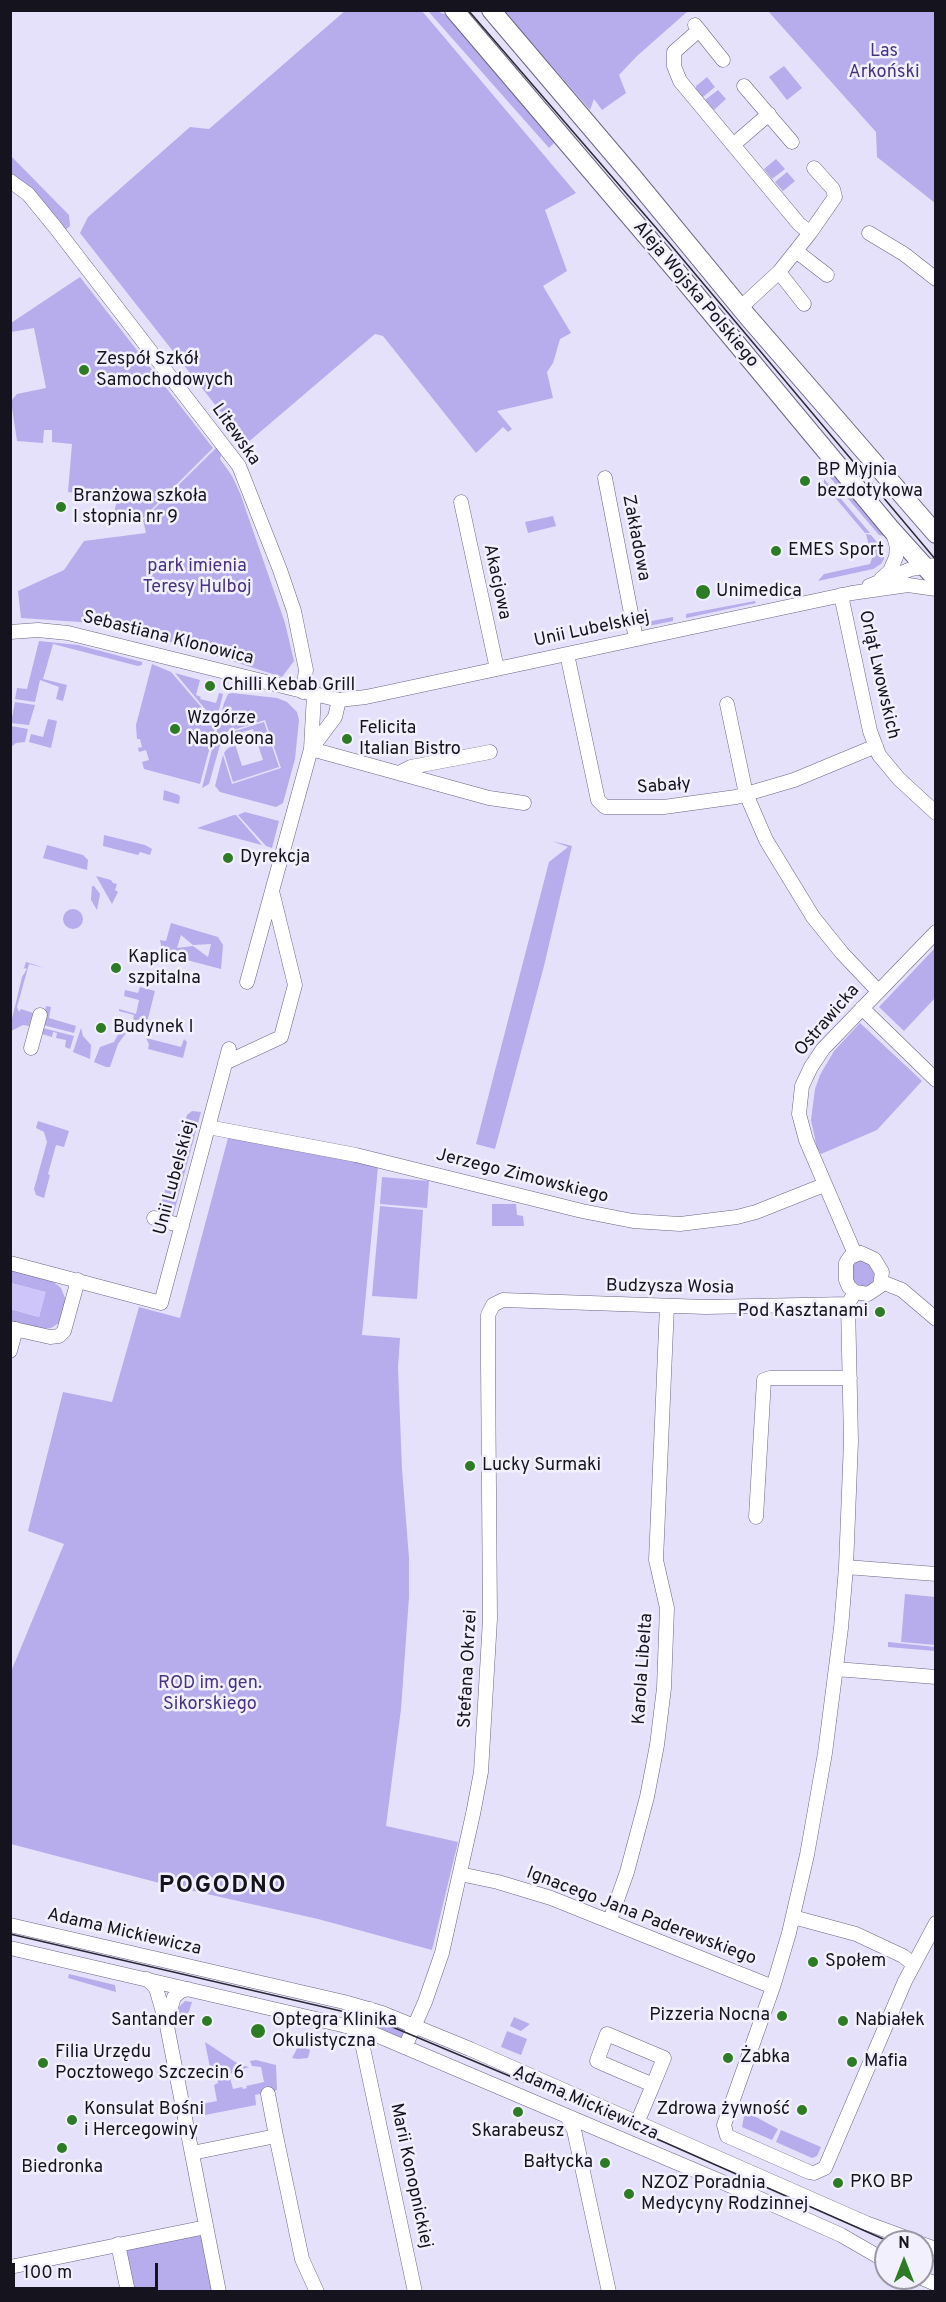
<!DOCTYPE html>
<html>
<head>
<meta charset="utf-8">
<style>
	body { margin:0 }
	#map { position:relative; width:946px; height:2302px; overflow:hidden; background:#e5e1fb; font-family:Overpass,sans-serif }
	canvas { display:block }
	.frame { position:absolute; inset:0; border:12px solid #15131e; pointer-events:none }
	.north { position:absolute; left:874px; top:2230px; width:60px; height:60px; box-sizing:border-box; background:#f2f0fd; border:2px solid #9a98a4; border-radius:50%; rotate:0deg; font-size:16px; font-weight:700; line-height:24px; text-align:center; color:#15131e }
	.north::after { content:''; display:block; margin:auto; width:21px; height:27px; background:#2d7c25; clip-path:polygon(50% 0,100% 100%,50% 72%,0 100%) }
	.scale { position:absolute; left:12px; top:2263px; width:146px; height:27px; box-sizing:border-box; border:3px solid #15131e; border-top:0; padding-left:8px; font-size:18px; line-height:21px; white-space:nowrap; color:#15131e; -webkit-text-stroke:4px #f2f0fd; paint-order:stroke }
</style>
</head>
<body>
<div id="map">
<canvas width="946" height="2302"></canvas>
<div class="frame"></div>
<div class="north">N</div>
<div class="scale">100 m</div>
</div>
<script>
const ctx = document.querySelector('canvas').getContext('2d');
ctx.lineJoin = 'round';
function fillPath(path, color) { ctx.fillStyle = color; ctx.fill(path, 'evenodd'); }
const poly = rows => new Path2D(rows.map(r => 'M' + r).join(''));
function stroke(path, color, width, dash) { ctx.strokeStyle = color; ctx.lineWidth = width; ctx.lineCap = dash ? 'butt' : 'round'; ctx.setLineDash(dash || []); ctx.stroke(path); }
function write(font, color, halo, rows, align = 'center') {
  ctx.font = font + ' Overpass,sans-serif'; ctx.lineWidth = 5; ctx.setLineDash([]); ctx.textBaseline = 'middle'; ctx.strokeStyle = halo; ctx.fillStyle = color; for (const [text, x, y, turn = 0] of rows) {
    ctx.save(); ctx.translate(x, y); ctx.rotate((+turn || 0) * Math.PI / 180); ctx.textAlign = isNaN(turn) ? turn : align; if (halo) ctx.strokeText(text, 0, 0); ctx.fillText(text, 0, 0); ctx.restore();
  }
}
fillPath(poly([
	[346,10,422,11,576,193,545,210,567,271,543,286,571,333,560,339,553,363,547,372,553,398,497,411,512,429,508,432,503,427,476,453,383,336,375,334,246,444,80,233,88,217,190,127,209,129],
	[428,11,436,11,453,17,558,139,549,148],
	[504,11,688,11,637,56,619,75,626,93,602,110,594,99,590,110],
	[768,11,935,11,935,203,877,157,876,132],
	[784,66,802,88,787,100,769,77],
	[707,77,715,87,703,97,696,89,696,86],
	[718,90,726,99,714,110,705,100],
	[10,155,69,215,70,226,64,231,11,176],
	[776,159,785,169,772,179,764,169],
	[787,172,795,181,783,191,775,182],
	[80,277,213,448,141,520,113,516,118,497,68,492,72,444,52,442,52,430,44,430,43,443,17,441,11,401,17,394,46,388,34,328,11,332,11,323],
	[217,447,222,452,220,459,232,476,240,493,285,623,294,661,282,677,175,643,124,631,80,622,21,618,18,591,64,570,84,541,146,533,143,520],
	[828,475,837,477,885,536,879,535],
	[824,479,870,533,865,533,827,488,824,483],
	[553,516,556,526,528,533,525,522],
	[866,534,871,535,885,552,884,559,881,564,873,569,818,581,824,574,870,564,872,558,876,556,875,551,870,550],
	[755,601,756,603,686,618,686,614],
	[673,617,673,621,648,626,641,623],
	[39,641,78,645,142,662,142,665,138,666,53,644,43,679,67,685,63,701,56,699,59,687,40,680,35,702,15,699,17,688,27,689],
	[152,664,171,672,216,724,200,784,144,769,142,762,149,760,146,750,139,752,138,748,142,747,140,739,137,739,136,725],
	[175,673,200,680,196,695,201,697,200,699,216,703,219,693,223,694,216,722],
	[232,693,277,698,287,702,297,712,299,720,295,759,283,803,276,807,220,792,215,786,223,755,232,784,281,768,265,720,217,735,220,745,209,784,202,788,224,703,228,694],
	[15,702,35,705,29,725,11,723],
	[48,719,57,721,51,748,29,742,31,734,43,737],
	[264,722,279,767,233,782,224,753,227,749,235,744,242,766,263,760,253,729,222,738,220,742,219,736],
	[11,726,28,729,25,742,16,743,11,747],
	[164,790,179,795,180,797,179,804,163,800],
	[245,812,279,821,272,848,266,846,238,815],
	[236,815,262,845,197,828,234,815],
	[104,835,145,845,152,849,150,855,140,852,138,855,103,846],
	[552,841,572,846,544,966,495,1149,476,1144,549,862,568,847],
	[47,845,83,855,88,860,87,870,43,858],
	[96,876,111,880,113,883,117,884,115,890,118,892,112,904],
	[92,886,94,886,100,894,97,910,91,900],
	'63 919a10 10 0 1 1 20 0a10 10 0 1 1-20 0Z',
	[171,923,218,937,223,945,221,969,168,955,162,951,160,940,166,941],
	[181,935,193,945,211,944,208,957,193,946,177,948],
	[935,948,935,998,904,1031,879,1007],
	[26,962,45,968,29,964,17,1007,19,1012,21,1009,33,1013,29,1026,23,1025,11,1031,11,1023,22,977,27,969,24,968],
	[140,987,155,991,145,1030,153,1032,152,1035,137,1031,130,1033,134,1015,119,1011,119,1009,136,1014,139,1000,124,996,125,990,138,993],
	[46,1006,51,1007,49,1018,76,1026,74,1033,43,1025],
	[860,1023,922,1081,877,1130,821,1154,817,1148,811,1120,815,1089,820,1075,834,1051],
	[39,1027,74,1036,70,1049,65,1047,66,1040,56,1038,57,1033,53,1032,52,1037,42,1034],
	[122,1027,127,1027,126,1033,118,1044,110,1067,106,1067,94,1062,100,1047,114,1042],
	[81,1028,83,1036,91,1045,90,1059,73,1052],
	[146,1038,181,1047,184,1039,187,1042,183,1058,148,1049,149,1044],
	[192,1111,201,1112,172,1220,161,1214,160,1208,174,1160,177,1161,178,1156,176,1154,187,1115],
	[38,1121,69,1131,64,1147,56,1145,48,1174,50,1175,44,1198,36,1195,34,1189,47,1142,44,1132,36,1128],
	[228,1138,346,1158,378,1167,362,1335,400,1338,398,1368,402,1469,409,1558,409,1597,401,1709,386,1826,458,1842,432,1950,318,1919,167,1885,11,1844,10,1674,64,1544,28,1531,63,1392,112,1402,139,1307,180,1318],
	[382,1177,429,1181,427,1208,380,1204],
	[492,1204,516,1204,517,1215,523,1216,524,1226,492,1226],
	[380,1206,423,1210,417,1299,372,1296],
	[860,1260,868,1263,875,1275,872,1285,867,1287,857,1285,852,1278,852,1267,854,1262],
	[11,1269,51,1280,61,1288,67,1303,59,1323,51,1328,41,1329,11,1322,10,1309,39,1317,45,1292,11,1283],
	[905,1594,935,1597,935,1645,901,1642],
	[888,1642,935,1647,935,1651,888,1647],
	[69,1974,115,1985,116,1992,68,1978],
	[185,2001,192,2002,186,2021,177,2017,179,2007],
	[514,2017,530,2024,521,2031,510,2026],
	[379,2018,404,2028,402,2038,374,2028],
	[507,2031,527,2039,521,2055,501,2047],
	[205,2042,240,2065,249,2067,229,2074,233,2089,242,2087,243,2089,247,2088,246,2086,264,2082,261,2067,252,2066,250,2061,256,2060,276,2065,277,2090,255,2095,256,2105,200,2116,197,2105,217,2101,214,2085,218,2083,215,2067,210,2068],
	[299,2045,310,2050,308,2058,298,2059,292,2058],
	[745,2111,778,2129,772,2140,742,2127],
	[781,2130,821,2147,817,2156,812,2158,776,2142],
	[202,2235,213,2291,133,2291,125,2250]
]), '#b7acec');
fillPath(poly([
	[10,1283,46,1292,39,1317,11,1309]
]), '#cec6fb');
const minor = poly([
	[695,25,723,60],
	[699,30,674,52,674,66,680,81,799,224,810,233,779,272,740,308],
	[744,86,792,142],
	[733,145,769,114],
	[10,181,28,194,55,227,239,466,280,570,294,611,306,670,303,692],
	[810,233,835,197,833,189,814,168],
	[869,233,904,254,936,279],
	[796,251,827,275],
	[779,272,804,304],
	[605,478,636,639],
	[461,502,497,669],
	[881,579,890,571,896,557,897,547,893,533],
	[869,586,911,569,936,565],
	[841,595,870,731,879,755,899,779,936,813],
	[10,632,38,630,68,633,339,700,366,697,852,593,908,585,936,589],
	[567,654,598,800,605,807,664,807,736,797,794,780,876,746],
	[727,704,746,794,766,840,813,917,842,953,878,991],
	[311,749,489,798,524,803],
	[311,749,335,717,339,700],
	[401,774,403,771,411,767,490,752],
	[247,982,311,749,314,695],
	[862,1008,936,1080],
	[31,1048,40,1015],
	[225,1063,281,1037,295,985,273,895],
	[208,1127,356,1155,582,1211,633,1221,680,1224,737,1217,756,1212,824,1185],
	[154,1218,182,1226],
	[861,1253,874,1259,882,1272,880,1286,868,1294,855,1292,849,1287,846,1280,846,1263,850,1257,861,1253],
	[855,1254,806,1140,799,1114,802,1086,811,1067,823,1049,936,932],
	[10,1263,161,1303,229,1049],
	[882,1282,902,1290,936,1319],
	[855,1292,848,1304,851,1441,846,1567,841,1628,825,1753,807,1855,789,1933,773,1987,724,2125,727,2136,809,2172,814,2173,825,2168,905,1981,936,1923],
	[10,1328,50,1337,59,1336,64,1331,78,1280],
	[10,1351,16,1329],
	[756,1517,764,1380,770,1378,850,1378],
	[846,1567,936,1574],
	[836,1669,936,1677],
	[460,1874,498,1882,551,1898,773,1987],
	[793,1917,856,1934,903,1956,913,1964],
	[610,1920,627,1872,647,1797,657,1745,664,1688,667,1608,656,1560,667,1306],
	[10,1925,344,2002,382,2013,470,2049,866,2223,918,2242],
	[10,1948,342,2025,374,2034,720,2181,841,2235,886,2261],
	[147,1979,156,1988,167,2026,219,2292],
	[370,2009,363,2030,362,2043,415,2292],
	[167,2021,174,1997,181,1991,188,1989],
	[405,2047,425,2002,442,1953,473,1814,481,1772,490,1619,488,1361,488,1315,493,1305,503,1300,706,1307,848,1304],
	[268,2094,276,2136],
	[567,2116,574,2130,609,2292],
	[637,2123,653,2085,664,2058,607,2034,597,2061,653,2085],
	[192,2153,276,2136,302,2259,317,2292],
	[118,2244,128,2292],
	[922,2244,936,2249],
	[10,2267,206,2227],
	[922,2278,936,2284]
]);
const major = poly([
	[454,10,678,273,890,528,936,579],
	[491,10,632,176,748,317,936,534]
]);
stroke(minor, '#6a6681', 15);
stroke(major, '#6a6681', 20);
stroke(minor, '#fff', 14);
stroke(major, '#fff', 18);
stroke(poly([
	[468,10,670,244,936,560],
	[10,1934,371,2018,605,2116,890,2242],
	[922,2256,936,2262]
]), '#2a2834', 1.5);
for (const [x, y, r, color] of [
	[84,370,6,"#2d7c25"],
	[805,481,6,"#2d7c25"],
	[61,507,6,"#2d7c25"],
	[776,551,6,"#2d7c25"],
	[703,592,8,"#2d7c25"],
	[210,686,6,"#2d7c25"],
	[175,729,6,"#2d7c25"],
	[347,739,6,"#2d7c25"],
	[228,858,6,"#2d7c25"],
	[116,968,6,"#2d7c25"],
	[101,1028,6,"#2d7c25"],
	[880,1312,6,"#2d7c25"],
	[470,1466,6,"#2d7c25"],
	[813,1962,6,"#2d7c25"],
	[782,2016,6,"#2d7c25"],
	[207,2021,6,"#2d7c25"],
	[843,2021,6,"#2d7c25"],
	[258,2031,8,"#2d7c25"],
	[728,2058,6,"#2d7c25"],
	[852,2062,6,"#2d7c25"],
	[43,2063,6,"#2d7c25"],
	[802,2110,6,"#2d7c25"],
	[518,2112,6,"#2d7c25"],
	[72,2120,6,"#2d7c25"],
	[62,2148,6,"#2d7c25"],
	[605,2163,6,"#2d7c25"],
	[838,2183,6,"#2d7c25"],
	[629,2194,6,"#2d7c25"]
]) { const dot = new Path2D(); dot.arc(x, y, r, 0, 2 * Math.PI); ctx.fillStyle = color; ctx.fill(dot); stroke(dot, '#f2f0fd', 2); }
write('18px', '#47337f', '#f2f0fd', [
	["Las",884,52],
	["Arkoński",884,73],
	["park imienia",197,567],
	["Teresy Hulboj",197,588],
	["ROD im. gen.",210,1684],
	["Sikorskiego",210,1705]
]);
write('18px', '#15131e', '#f2f0fd', [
	["Aleja Wojska Polskiego",695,295,50],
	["Litewska",235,435,55],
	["Zakładowa",635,538,79],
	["Akacjowa",496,582,78],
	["Unii Lubelskiej",592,630,-12],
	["Sebastiana Klonowica",168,639,14],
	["Orląt Lwowskich",878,675,77],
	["Sabały",664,787,-4],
	["Ostrawicka",828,1021,-49],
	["Jerzego Zimowskiego",522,1177,14],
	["Unii Lubelskiej",176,1178,-75],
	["Budzysza Wosia",670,1288,1],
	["Stefana Okrzei",469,1669,-87],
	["Karola Libelta",644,1669,-86],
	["Ignacego Jana Paderewskiego",641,1917,21],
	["Adama Mickiewicza",124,1933,13],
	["Adama Mickiewicza",585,2104,24],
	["Marii Konopnickiej",410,2176,78]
]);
write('18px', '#15131e', '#f2f0fd', [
	["Zespół Szkół",96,360],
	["Samochodowych",96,381],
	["BP Myjnia",817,471],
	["bezdotykowa",817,492],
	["Branżowa szkoła",73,497],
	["I stopnia nr 9",73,518],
	["EMES Sport",788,551],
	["Unimedica",716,592],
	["Chilli Kebab Grill",222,686],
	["Wzgórze",187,719],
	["Napoleona",187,740],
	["Felicita",359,729],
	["Italian Bistro",359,750],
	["Dyrekcja",240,858],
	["Kaplica",128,958],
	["szpitalna",128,979],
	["Budynek I",113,1028],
	["Pod Kasztanami",868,1312,"right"],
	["Lucky Surmaki",482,1466],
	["Społem",825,1962],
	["Pizzeria Nocna",770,2016,"right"],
	["Santander",195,2021,"right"],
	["Optegra Klinika",272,2021],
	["Okulistyczna",272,2042],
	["Nabiałek",855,2021],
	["Filia Urzędu",55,2053],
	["Pocztowego Szczecin 6",55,2074],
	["Żabka",740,2058],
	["Mafia",864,2062],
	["Konsulat Bośni",84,2110],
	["i Hercegowiny",84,2131],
	["Zdrowa żywność",790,2110,"right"],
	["Skarabeusz",518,2132,"center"],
	["Bałtycka",593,2163,"right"],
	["Biedronka",62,2168,"center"],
	["PKO BP",850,2183],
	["NZOZ Poradnia",641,2184],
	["Medycyny Rodzinnej",641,2205]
], 'left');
ctx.letterSpacing = '1.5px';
write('bold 24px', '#15131e', '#f2f0fd', [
	["POGODNO",223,1887]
]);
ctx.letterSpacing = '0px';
</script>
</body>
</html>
